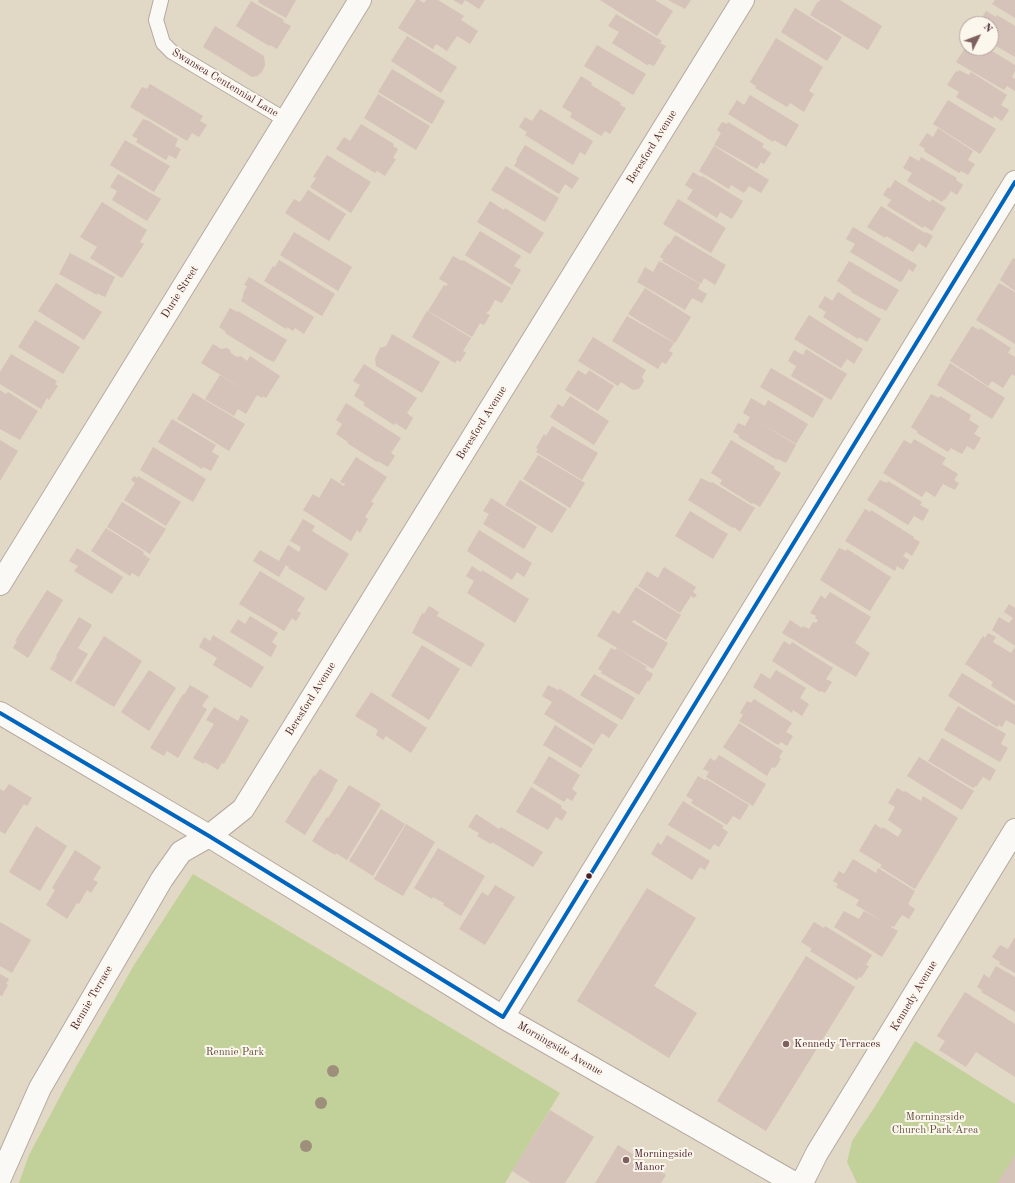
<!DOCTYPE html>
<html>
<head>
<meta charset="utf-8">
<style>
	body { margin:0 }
	#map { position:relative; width:1015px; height:1183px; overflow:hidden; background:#e2d8c6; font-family:"Old Standard TT",serif }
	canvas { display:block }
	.north { position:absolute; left:959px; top:16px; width:40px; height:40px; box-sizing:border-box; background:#fbf7ec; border:1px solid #b4a19f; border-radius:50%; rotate:48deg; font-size:11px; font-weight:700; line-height:16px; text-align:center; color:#4a1f2b }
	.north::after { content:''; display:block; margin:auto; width:14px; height:18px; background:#7f6061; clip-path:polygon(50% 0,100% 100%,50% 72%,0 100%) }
</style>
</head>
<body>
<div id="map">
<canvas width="1015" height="1183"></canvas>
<div class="north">N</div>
</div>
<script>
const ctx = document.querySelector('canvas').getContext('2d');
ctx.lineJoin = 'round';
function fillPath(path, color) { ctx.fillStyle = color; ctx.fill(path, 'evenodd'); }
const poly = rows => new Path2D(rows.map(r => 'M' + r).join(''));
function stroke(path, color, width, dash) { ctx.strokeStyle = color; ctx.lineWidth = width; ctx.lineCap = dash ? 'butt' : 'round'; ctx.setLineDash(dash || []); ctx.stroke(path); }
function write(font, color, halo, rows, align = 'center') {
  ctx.font = font + ' "Old Standard TT",serif'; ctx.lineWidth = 4; ctx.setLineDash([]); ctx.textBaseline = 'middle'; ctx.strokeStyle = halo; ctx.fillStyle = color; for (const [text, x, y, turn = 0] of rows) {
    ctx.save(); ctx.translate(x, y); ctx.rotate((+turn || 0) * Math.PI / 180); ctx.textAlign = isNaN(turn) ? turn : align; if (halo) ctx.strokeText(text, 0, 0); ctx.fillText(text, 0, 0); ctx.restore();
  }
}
fillPath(poly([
	[193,874,560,1093,505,1183,19,1183,29,1155,72,1074,134,965],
	[915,1041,1015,1104,1015,1183,857,1183,847,1162,852,1141,876,1105]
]), '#c2d199');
fillPath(poly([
	[259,0,296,0,286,18,258,2],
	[416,0,419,0,424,3,426,0,438,0,464,16,461,20,478,31,470,44,457,36,447,51,436,44,433,49,398,28],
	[453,0,485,0,479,9,465,0,462,5],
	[600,0,655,0,673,11,657,36],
	[668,0,691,0,685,9],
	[820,0,840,0,882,26,868,50,810,15,818,1,819,2],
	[995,0,1015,0,1015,18,992,4],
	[251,1,284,20,283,22,291,26,277,49,270,45,269,46,236,26],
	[795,8,842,37,827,61,781,32],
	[986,11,996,17,997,15,1015,26,1015,57,991,43,991,24,978,24],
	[616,14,662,41,660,43,666,46,654,66,649,64,647,65,612,43,619,32,608,26],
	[215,26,264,56,265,65,262,72,257,76,252,77,203,47],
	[407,36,457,67,441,93,391,61],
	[776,38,823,67,809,91,814,94,804,112,790,103,787,107,755,88,756,86,750,82],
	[597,45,646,74,633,95,584,66],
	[967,45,967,48,987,48,1015,65,1015,71,1012,77,1015,79,1015,91,1007,86,1004,90,956,62],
	[392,69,445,101,432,124,378,92],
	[959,70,969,75,971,72,1007,95,1001,105,1009,110,1002,121,994,116,993,119,956,97,959,92,947,85,956,71,958,72],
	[581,76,592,83,591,85,621,103,620,105,626,108,610,134,605,131,601,136,570,117,572,113,562,107],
	[150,84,203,116,200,121,207,125,199,137,192,133,187,141,130,107,142,87,147,89],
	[378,94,430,126,416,150,364,118],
	[750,95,799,125,786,147,774,140,773,142,728,114,737,100,744,105],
	[948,100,996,129,980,154,933,124],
	[540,109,593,141,585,155,580,152,573,165,525,135,527,132,519,127,525,117,532,121],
	[143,119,149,121,178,139,175,146,181,149,176,159,169,155,166,160,136,142,138,139,132,136],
	[722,122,727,124,728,122,764,144,762,147,771,153,764,164,761,162,757,169,714,145,721,133,717,130],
	[361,124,394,144,393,146,398,149,393,158,396,159,385,176,377,171,375,173,336,149,344,137,350,141],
	[938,128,973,151,968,160,975,164,968,175,961,171,959,173,924,151,925,149,919,145,927,133,933,137],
	[125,140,170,166,154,192,110,165],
	[525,145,579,178,572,189,565,184,559,194,514,166,517,161,516,160],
	[714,146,769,180,761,193,749,186,744,193,731,185,729,189,699,171],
	[327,155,371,182,351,213,310,187,316,178,313,177],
	[910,156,919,161,921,157,957,178,956,180,963,185,957,195,951,191,945,200,944,199,942,202,907,181,912,173,903,168],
	[506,166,559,198,545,222,491,190],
	[693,172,701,177,702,176,743,201,732,219,720,212,717,218,687,199,693,190,685,185],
	[118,174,161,199,147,221,112,200,117,191,110,187],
	[895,180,930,202,932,199,946,208,932,231,924,226,923,228,887,206,891,200,883,195,888,187,890,188],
	[308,190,346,214,329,241,285,213,294,199,300,202],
	[678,199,726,228,711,253,663,224],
	[490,201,504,210,505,208,544,233,530,254,477,222],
	[102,202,147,230,140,242,144,244,122,278,90,258,97,247,80,237],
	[881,206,925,233,926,232,933,236,926,248,919,243,913,252,886,236,885,238,867,227],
	[853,227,917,265,913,272,909,269,902,281,901,281,900,282,850,252,855,244,846,239],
	[480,231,521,256,514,266,521,270,512,285,465,255],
	[294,232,352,267,338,291,280,255],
	[675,235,726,265,715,285,704,278,701,284,662,261,663,259,660,257,668,244,669,245],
	[70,253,115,277,105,297,97,293,97,295,59,274],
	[453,256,462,261,463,260,511,288,502,303,495,300,489,311,488,311,486,313,490,315,484,325,480,323,472,337,428,311,444,285,446,286,448,284,439,279],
	[1013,258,1015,259,1015,291,1000,280],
	[279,260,335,294,322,316,264,281,273,266,275,267],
	[659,261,700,284,698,289,707,294,702,303,692,298,685,310,637,282,645,267,653,272],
	[849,261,899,290,886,311,881,308,881,309,851,292,852,291,837,281],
	[249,277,314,317,304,334,295,328,293,331,287,327,286,329,241,301,243,297,243,294,247,286,244,285],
	[56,283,102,312,84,340,38,311],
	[999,283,1015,292,1015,344,976,320],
	[645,288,691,317,675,343,628,314],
	[838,292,881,319,867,342,859,337,858,339,823,317,826,312,818,307,825,296,832,301],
	[230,308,237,312,238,311,287,340,274,362,267,359,225,333,226,332,219,327],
	[427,311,471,338,463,351,466,353,460,362,457,360,455,363,412,337],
	[809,315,863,349,854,364,847,359,841,368,794,339],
	[627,316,674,343,669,351,673,353,666,364,662,362,658,369,612,341],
	[35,320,80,347,63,374,18,347],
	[972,326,979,330,980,328,1011,348,1008,353,1015,357,1015,376,1012,374,1003,388,992,381,988,386,950,361],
	[392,334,440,362,422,393,376,366,375,358,380,348,386,346],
	[593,337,646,370,642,377,644,381,639,389,633,390,621,382,618,386,578,361],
	[213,344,221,349,227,348,230,350,231,353,237,357,241,356,247,361,250,356,280,376,266,398,263,396,262,398,257,395,246,414,238,409,234,416,205,399,220,375,252,394,201,363],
	[806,349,847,374,831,400,791,376,796,366,788,361,794,350,803,355],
	[11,354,57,381,55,384,58,386,49,400,47,398,41,409,0,384,0,372],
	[950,363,1005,398,992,419,937,385],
	[364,364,417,398,407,413,413,418,406,430,395,423,394,425,363,405,365,403,354,396,360,385,353,381],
	[771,368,824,399,813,418,760,387],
	[578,370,586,375,589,370,614,386,598,411,565,390],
	[0,390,6,394,8,392,38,411,20,440,0,429],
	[193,393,245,424,229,451,177,419],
	[931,394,939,398,940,396,971,415,969,420,979,426,974,434,981,438,974,450,967,446,962,454,951,448,948,452,917,433,918,432,911,427],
	[570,396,609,421,594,445,550,417,558,404,563,407],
	[751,398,765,406,768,400,808,424,796,444,743,413],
	[346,403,401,438,391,453,395,456,388,467,378,461,377,462,347,443,348,442,336,434,342,424,336,420],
	[750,417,796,445,786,463,778,459,777,460,738,437,740,436,733,432,738,423,745,426],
	[172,419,216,445,212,452,219,456,211,471,203,467,202,469,158,442],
	[552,426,598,453,582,480,536,452,538,449,536,448,544,434,546,436],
	[914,439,946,458,942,464,958,474,954,480,959,483,955,490,943,484,935,497,926,491,922,497,883,473,904,440,911,444],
	[0,440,18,451,0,481],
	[731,440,775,467,774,469,781,473,760,507,753,503,752,504,720,484,722,480,711,473],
	[153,447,206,479,193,502,140,470],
	[538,455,585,483,570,508,523,479],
	[356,457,387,477,371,502,374,503,365,517,368,519,360,533,357,530,351,541,303,510,313,494,319,498,331,478,344,486,345,484,340,482],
	[134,476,137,478,138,476,181,502,166,526,124,500,135,483,131,480],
	[701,478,711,483,712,482,755,508,740,532,734,527,733,528,688,500],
	[520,480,567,509,552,533,505,505],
	[880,480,887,483,888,481,922,502,920,505,929,510,923,521,914,516,908,525,867,500],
	[491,498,537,527,524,549,483,524,489,514,483,511],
	[122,502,166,529,150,554,107,527],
	[865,509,870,512,871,510,914,537,913,538,920,542,912,556,906,552,903,556,909,560,903,570,897,566,895,571,845,541],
	[690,511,728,534,713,559,675,536],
	[303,519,315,526,312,531,349,554,326,591,288,568,289,567,286,565,279,577,253,561,260,550,279,561,288,545,299,552,301,547,290,541],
	[106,528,144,552,143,554,150,559,139,577,132,573,130,576,91,551],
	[479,530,532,563,524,577,517,572,512,580,467,551],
	[77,548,123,577,112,594,74,571,78,566,69,561],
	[839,548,846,551,847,549,891,577,870,611,820,580],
	[472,566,481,572,482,570,529,599,515,623,467,593,474,581,466,576],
	[664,567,696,587,693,592,697,595,694,598,691,596,680,613,638,586,647,571,658,578],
	[260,571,305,598,297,611,301,613,296,621,292,618,284,631,239,604],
	[636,587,681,615,666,640,634,620,632,622,668,643,653,669,597,636,613,610,619,614],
	[47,590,63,600,28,658,13,648,17,641,15,641],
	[830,592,871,617,855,643,870,653,856,677,782,633,790,620,802,628,803,626,809,629,813,622,816,623,818,620,815,618,816,616,810,613,821,595,825,599],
	[1009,604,1015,608,1015,646,992,630,999,617,1009,623,1013,618,1004,612],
	[429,606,439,612,437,616,485,644,471,667,412,633,422,613,424,614],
	[250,616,278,633,272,642,277,646,271,657,230,632,238,619,245,624],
	[79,617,92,625,78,648,88,654,71,682,50,669,57,657,56,656],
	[988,633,996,637,993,642,1011,653,1015,647,1015,701,991,686,993,682,965,664,983,636,985,638],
	[213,635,264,667,251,688,213,665,217,658,199,647,204,637,210,641],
	[104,636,142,661,114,707,75,683],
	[784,641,790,645,792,642,833,668,826,679,832,682,825,693,821,691,820,692,772,661],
	[422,645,460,669,429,720,391,696],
	[611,648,615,650,617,648,647,667,645,669,653,674,649,682,648,680,639,695,601,673,602,671,598,669],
	[149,670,176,688,149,731,121,712],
	[776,670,806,688,800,698,809,704,802,716,793,710,792,713,753,687,761,673,770,679],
	[962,673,1015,705,1015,725,1006,720,1002,727,999,725,997,727,948,696],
	[594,674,635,698,622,720,580,695],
	[190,685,209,696,202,706,207,709,178,758,167,751,164,756,150,748,183,694,184,695],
	[548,685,558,690,560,689,618,725,609,738,602,733,594,745,544,714,552,702,542,696],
	[371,692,427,728,411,753,386,736,383,740,376,735,378,730,355,716],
	[754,699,792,723,786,732,793,736,787,746,781,742,778,745,739,721,743,715,740,713,747,701,751,703],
	[958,706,1006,734,1001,744,1008,748,1000,762,944,730],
	[214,707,238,721,241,715,249,720,224,764,222,763,218,770,205,762,204,764,193,758,214,724,206,720],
	[739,723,783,751,779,757,781,759,775,768,772,767,767,776,723,747],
	[555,725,593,749,581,768,543,745],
	[942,738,996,770,990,781,983,777,976,787,975,786,973,788,928,761],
	[719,755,766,784,753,806,706,777,709,772,703,769,710,758,715,761],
	[549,756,580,775,572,789,577,793,572,801,567,798,564,802,533,783],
	[919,757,974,791,962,810,907,776],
	[320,769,338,780,333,788,334,788,305,835,285,822,314,775,315,776],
	[698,776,705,780,706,779,749,805,740,820,733,816,727,825,691,803,693,800,686,796],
	[9,784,32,798,27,806,24,804,5,834,0,831,0,789,4,791],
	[349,785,381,804,347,860,336,853,335,855,312,841,327,817,328,818],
	[531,787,562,806,561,808,567,812,562,821,556,817,548,830,516,812],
	[897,788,904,792,905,791,921,801,923,796,958,818,915,889,880,867,882,865,859,851,875,824,882,829,883,827,898,837,902,830,888,820,895,807,888,803],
	[683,801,724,826,722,828,728,832,719,847,714,844,710,850,668,825],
	[381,809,405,824,373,876,349,861],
	[476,814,499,829,501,827,543,852,533,867,492,842,491,844,477,836,479,833,468,827],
	[406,824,435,842,403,896,374,879],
	[36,826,67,846,40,891,9,872],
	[667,835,710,861,705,870,700,867,692,880,651,854,658,842,661,845],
	[438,848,485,876,461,916,443,905,444,903,433,897,432,899,414,888],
	[75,850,101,867,93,880,98,882,91,893,87,890,79,904,77,903,67,919,46,905,55,890,52,888],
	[853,859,876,873,878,868,915,891,908,904,915,909,909,919,902,915,894,927,892,926,891,927,898,931,882,957,834,927,844,911,859,919,864,911,885,923,856,905,859,900,836,887,838,884,833,881,839,871,844,874],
	[495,885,515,897,485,945,459,929,482,892,488,896],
	[647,888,696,918,654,986,697,1013,669,1058,577,1001],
	[0,922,31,940,12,973,0,966],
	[814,922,824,928,825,926,872,955,866,965,869,966,861,978,859,977,857,980,810,951,812,949,801,942],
	[1015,937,1015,973,999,964,1000,962,992,957,1000,945,1008,949],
	[806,956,855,987,766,1131,717,1101],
	[996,966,1015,977,1015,1012,981,992,982,990,977,987,984,974,989,978],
	[0,974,9,979,6,984,8,985,2,996,0,995],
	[965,992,1015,1024,1015,1077,976,1052,966,1067,939,1050,945,1041,937,1036],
	[550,1110,594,1137,565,1183,531,1183,512,1171],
	[618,1145,666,1175,661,1183,595,1183],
	[1015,1155,1015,1183,997,1183]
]), '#d5c2b8');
const lane = poly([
	[161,0,156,20,163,43,172,52,286,120]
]);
const street = poly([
	[0,584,360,0],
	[0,713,209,836,503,1017,794,1183],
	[503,1017,1015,182],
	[0,1178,40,1088,162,879,181,852,209,836,243,809,743,0],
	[802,1183,817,1153,1015,830]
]);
stroke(lane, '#b4aaa0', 16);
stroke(street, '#b4aaa0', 24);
stroke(lane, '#fbf9f6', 14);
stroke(street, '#fbf9f6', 22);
stroke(poly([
	[0,713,209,836,503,1017],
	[503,1017,1015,182]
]), '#0065bd', 4);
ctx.fillStyle = '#9e8f7d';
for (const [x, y] of [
	[333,1071],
	[321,1103],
	[306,1146]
]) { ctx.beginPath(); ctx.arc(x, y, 6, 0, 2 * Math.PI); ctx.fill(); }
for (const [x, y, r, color] of [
	[589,876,3.5,"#4a1f2b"],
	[786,1044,4,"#7f6061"],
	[626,1160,4,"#7f6061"]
]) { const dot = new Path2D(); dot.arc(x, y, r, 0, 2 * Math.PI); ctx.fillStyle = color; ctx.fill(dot); stroke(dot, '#fbf7ec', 1.5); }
write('11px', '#4a1f2b', '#fbf7ec', [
	["Swansea Centennial Lane",225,83,31],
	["Beresford Avenue",652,147,-58],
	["Durie Street",180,292,-58],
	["Beresford Avenue",482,423,-58],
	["Beresford Avenue",311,699,-58],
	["Kennedy Avenue",914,996,-59],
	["Rennie Terrace",92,998,-60],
	["Morningside Avenue",560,1049,30]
]);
write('11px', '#4a1f2b', '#fbf7ec', [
	["Kennedy Terraces",794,1044],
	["Morningside",634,1154],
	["Manor",634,1167]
], 'left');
write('11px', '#665341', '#fbf7ec', [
	["Rennie Park",235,1052],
	["Morningside",935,1117],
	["Church Park Area",935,1130]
]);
</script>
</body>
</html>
